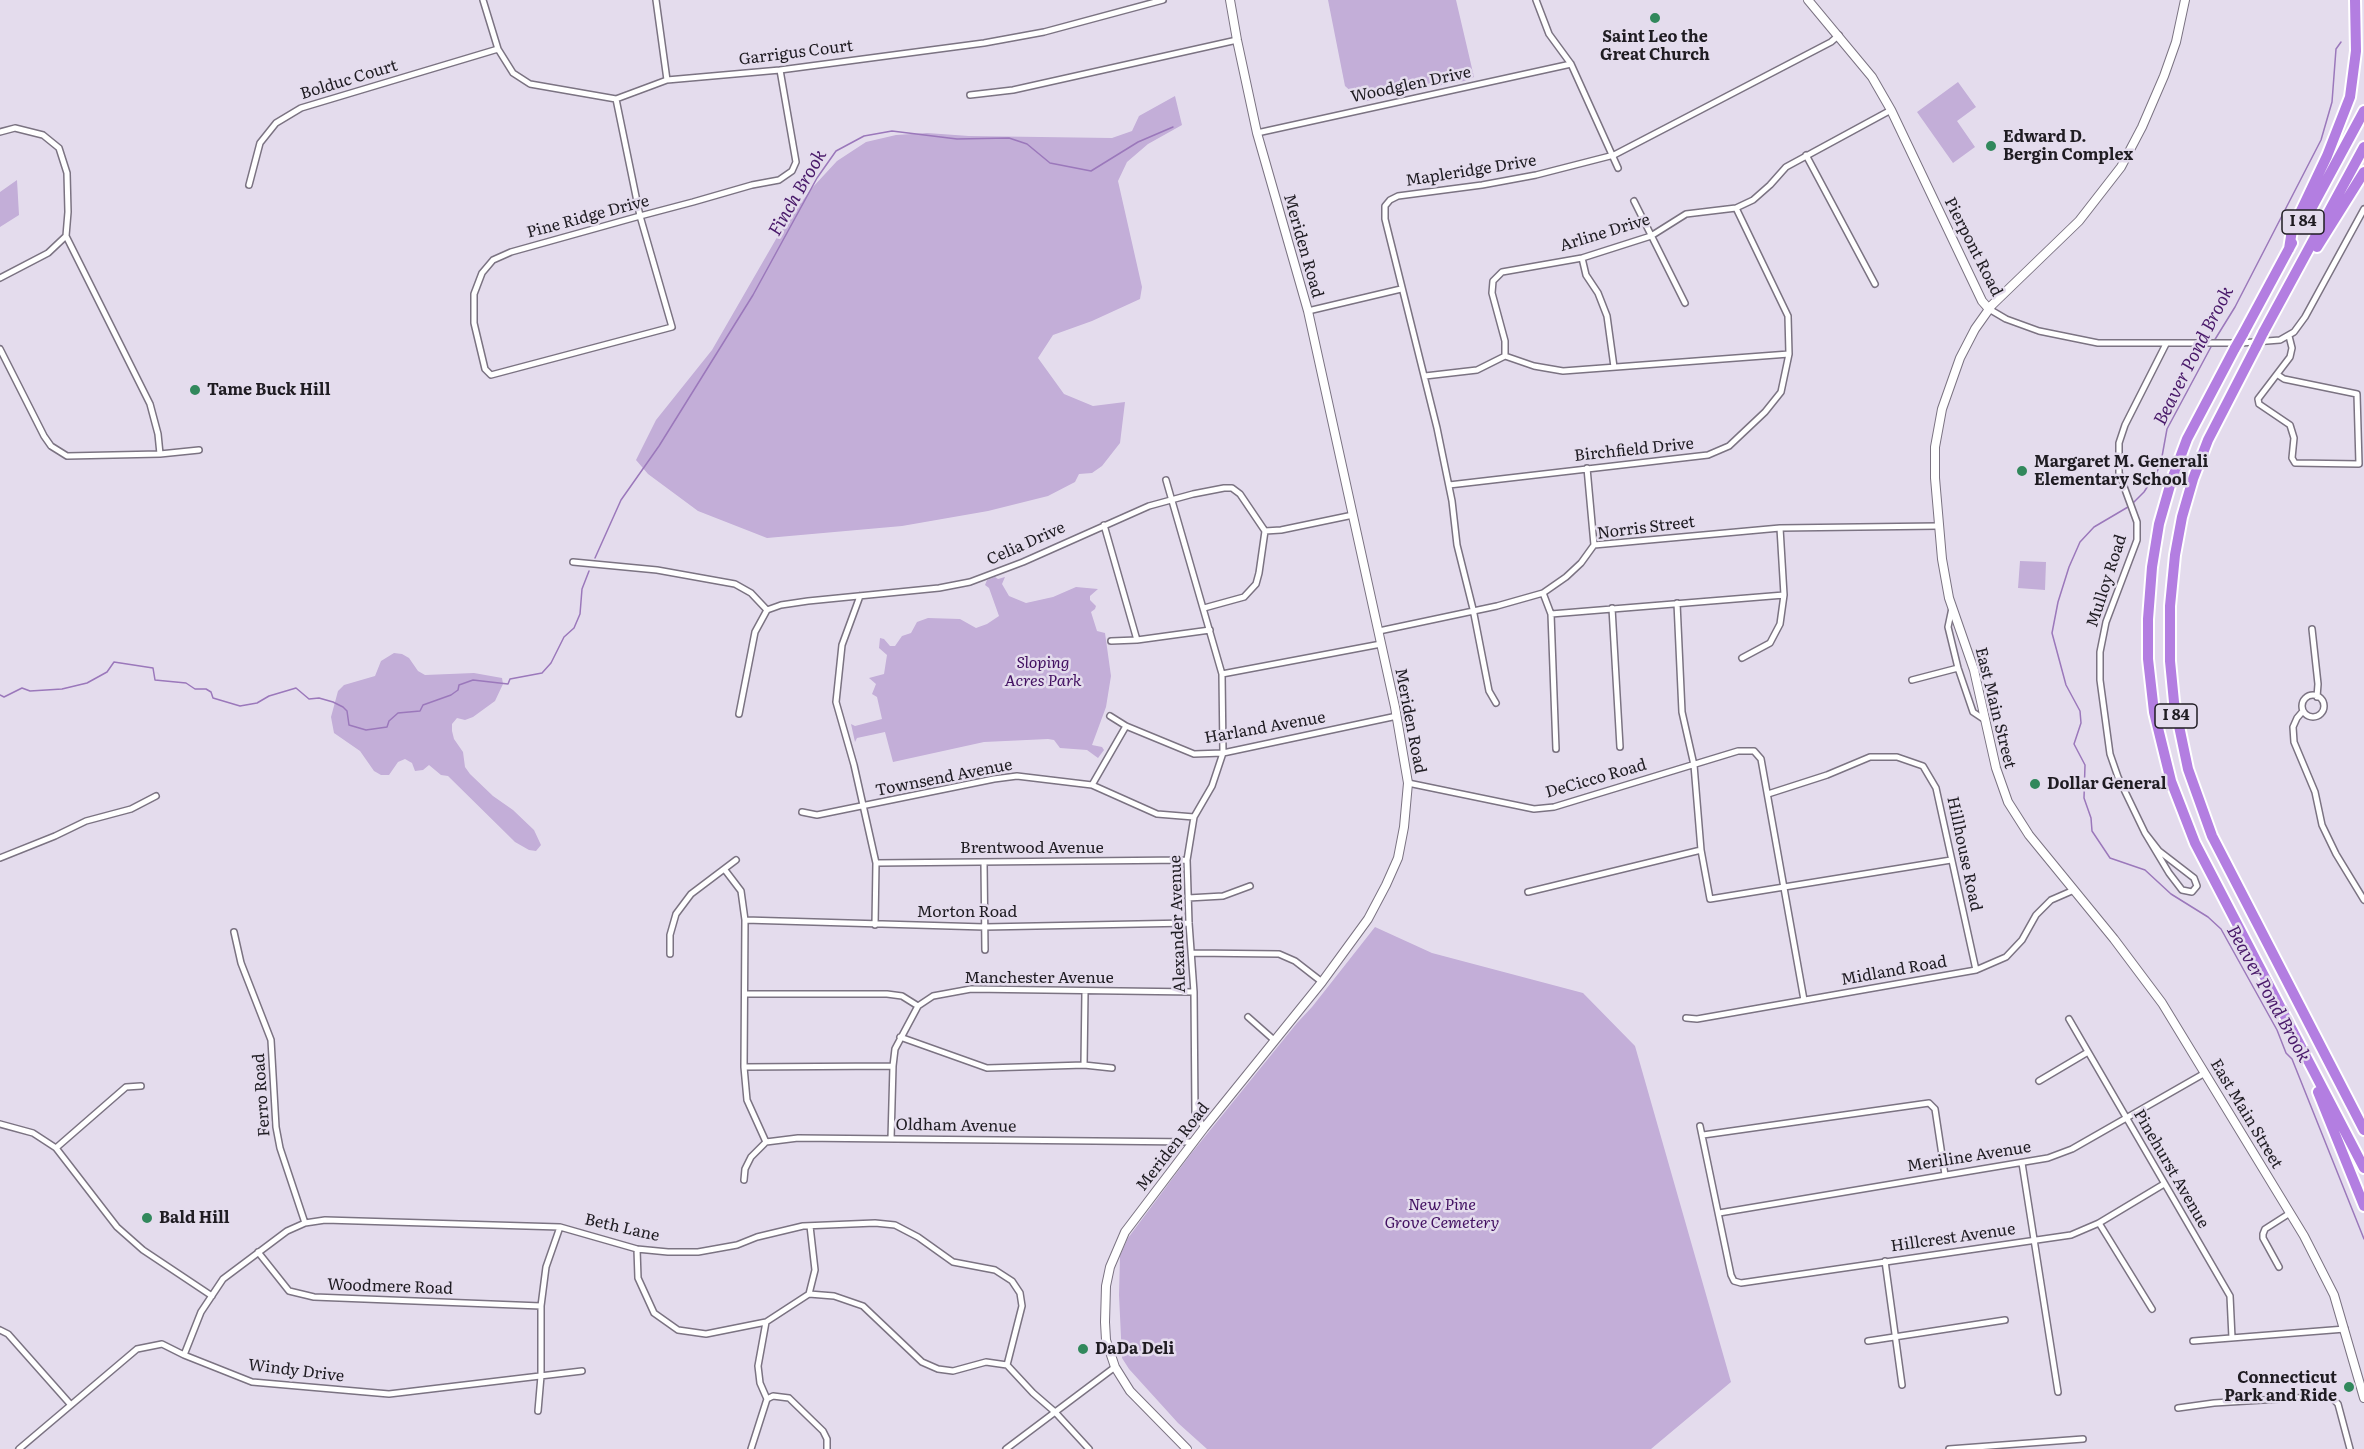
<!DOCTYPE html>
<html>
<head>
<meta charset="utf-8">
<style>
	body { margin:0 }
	canvas { display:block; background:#e4dced }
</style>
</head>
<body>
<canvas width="2364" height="1449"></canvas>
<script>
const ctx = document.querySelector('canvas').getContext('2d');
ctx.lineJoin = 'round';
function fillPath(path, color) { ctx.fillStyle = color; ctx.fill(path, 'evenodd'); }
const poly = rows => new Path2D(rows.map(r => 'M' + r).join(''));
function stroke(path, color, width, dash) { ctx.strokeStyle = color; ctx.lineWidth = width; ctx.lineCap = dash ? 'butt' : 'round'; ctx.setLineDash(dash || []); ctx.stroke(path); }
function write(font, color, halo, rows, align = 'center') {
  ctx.font = font + ' Literata,serif'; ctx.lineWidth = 5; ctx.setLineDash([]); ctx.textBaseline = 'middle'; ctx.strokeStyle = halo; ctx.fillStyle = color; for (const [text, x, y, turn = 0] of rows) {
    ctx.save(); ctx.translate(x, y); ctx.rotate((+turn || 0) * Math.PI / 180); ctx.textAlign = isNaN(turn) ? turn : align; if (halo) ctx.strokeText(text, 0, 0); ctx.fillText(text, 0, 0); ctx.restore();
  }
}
fillPath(poly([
	[1328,0,1456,0,1474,77,1464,81,1408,91,1363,102,1345,86],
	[1958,82,1976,107,1957,121,1975,147,1953,163,1917,112],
	[1175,96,1182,125,1148,144,1127,162,1118,181,1142,287,1140,299,1092,321,1053,335,1038,358,1064,394,1093,406,1125,402,1120,443,1102,466,1092,473,1079,474,1075,482,1048,496,988,511,902,526,767,538,698,511,648,474,636,460,656,420,712,350,783,227,812,188,837,161,866,142,896,135,927,133,969,136,1112,138,1132,131,1139,116],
	[17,180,19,215,0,227,0,192],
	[2020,561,2046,562,2045,590,2018,588],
	[995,577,998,579,1005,577,1002,584,1009,596,1026,603,1053,597,1076,587,1098,589,1090,596,1090,600,1096,606,1095,609,1091,612,1097,631,1105,633,1111,676,1106,707,1092,745,1102,747,1104,750,1098,758,1087,750,1060,748,1054,740,1048,739,984,742,893,762,885,732,857,738,855,742,851,724,855,726,882,719,877,697,872,694,876,684,869,678,884,674,887,655,879,648,880,638,884,639,890,646,895,646,902,636,911,633,917,622,928,618,960,619,976,628,987,624,999,616,989,588,985,585,987,580],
	[394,653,402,654,409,658,418,671,425,675,474,673,502,678,503,684,495,701,473,717,465,720,457,718,452,724,452,731,454,739,463,752,465,767,470,774,493,796,513,810,534,830,541,845,536,851,529,850,515,842,448,776,441,775,429,765,423,770,415,771,412,763,405,759,398,762,389,775,381,775,374,771,360,751,334,733,331,717,338,691,344,685,375,676,381,661],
	[1375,927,1432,953,1583,993,1635,1046,1731,1382,1651,1449,1207,1449,1178,1423,1129,1369,1122,1358,1119,1295,1120,1256,1128,1238,1190,1155,1297,1023,1312,1007]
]), '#c3aed8');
stroke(poly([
	[2214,341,2235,307,2321,140,2332,102,2336,49,2341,42],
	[2132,504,2144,492,2157,472,2161,462,2167,429,2212,345],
	[2128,507,2094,527,2080,542,2069,567,2058,602,2052,633,2066,685,2080,711,2081,723,2074,744,2085,765,2084,798,2091,818,2092,831,2110,858,2145,870,2171,894,2208,917,2221,929,2277,1030,2286,1053,2292,1059,2364,1239],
	[595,558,621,500,659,446,753,295,817,178,836,151,864,136,892,131,957,139,1009,138,1027,144,1050,163,1091,171,1138,142,1173,127],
	[0,695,4,697,22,688,30,691,62,689,87,683,107,672,114,662,153,668,155,680,186,683,195,689,206,689,211,692,213,698,240,706,257,703,269,696,296,688,309,699,319,698,333,702,343,707,347,711,349,725,366,730,387,727,389,721,398,713,420,711,423,705,451,695,458,690,459,685,473,680,508,684,510,679,542,673,551,663,564,637,574,628,580,614,582,589,589,571]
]), '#9b78bb', 1.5);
const street = poly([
	[483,0,498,49,513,73,530,84,616,99,667,80,780,70,984,43,1044,32,1163,0],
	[656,0,667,80],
	[1536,0,1549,34,1571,64,1618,168],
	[970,95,1013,90,1237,40],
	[616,99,640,216,672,327,491,375,485,369,474,323,474,294,482,273,493,260,511,252,640,216,693,202,752,185,779,180,792,171,796,162,780,70],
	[0,132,15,128,43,135,59,148,67,173,68,212,66,236,48,253,0,278],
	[1257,133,1571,64],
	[1806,155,1875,284],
	[249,185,260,143,276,123,301,108,498,49],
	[1634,201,1685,303],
	[66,236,150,404,158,434,160,454],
	[1582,258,1586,275,1598,293,1607,316,1614,367],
	[1989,309,2006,319,2039,331,2098,343,2241,343,2280,340,2294,332,2305,317,2364,209],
	[1308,311,1401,289],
	[0,349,44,436,51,446,67,456,160,454,199,450],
	[1505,356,1505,341,1492,293,1493,281,1502,272,1582,258,1651,236,1686,214,1736,208,1753,200,1770,185,1786,167,1891,110],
	[1505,356,1534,366,1563,371,1789,354],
	[2278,375,2284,379,2357,394,2359,464,2295,463,2292,458,2294,438,2290,425,2259,404,2258,399,2290,357,2292,348,2289,336],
	[1425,376,1477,370,1505,356],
	[1587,468,1594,545],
	[1166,480,1222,674,1223,753,1212,786,1194,817,1187,860,1189,923,1194,992,1195,1112,1204,1128],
	[1449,485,1708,455,1729,446,1765,412,1781,392,1789,354,1788,316,1736,208],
	[1104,525,1137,640],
	[1265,531,1281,530,1353,515],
	[573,562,657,570,735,584,751,593,767,610],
	[1543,593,1551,614,1556,749],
	[860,596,842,645,836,702,854,765,876,863,875,925],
	[1677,603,1682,712,1694,765,1701,850,1710,899,1951,860],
	[1612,608,1620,747],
	[1952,608,1948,627,1958,668,1973,712,1985,720],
	[1551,614,1784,595],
	[2312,629,2318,684,2317,697],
	[1379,631,1497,606,1543,593,1566,577,1581,563,1594,545,1780,528,1938,526],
	[1111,641,1137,640,1210,630],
	[1742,658,1770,643,1780,624,1784,595,1780,528],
	[1222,674,1381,644],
	[1912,680,1958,668],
	'2302 706a11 11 0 1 1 22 0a11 11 0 1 1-22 0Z',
	[1496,703,1489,691,1473,609,1457,545,1452,501,1437,428,1385,219,1385,206,1390,200,1398,196,1482,185,1536,175,1614,155,1831,42,1839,35],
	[2303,711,2297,718,2293,727,2294,742,2315,792,2322,825,2336,854,2364,900],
	[739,714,755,632,767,610,781,605,808,601,939,588,970,582,1023,562,1149,506,1193,494,1224,488,1232,488,1240,494,1265,531,1259,573,1256,584,1244,597,1204,608],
	[1110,716,1126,726,1194,754,1223,753,1397,716],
	[1408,783,1534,809,1554,807,1738,751,1754,751,1761,759,1804,1000],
	[1092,785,1126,726],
	[1768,794,1827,775,1870,757,1897,757,1923,766,1936,788,1976,970],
	[802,812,817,815,994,779,1017,776,1092,785,1157,814,1194,817],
	[2145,833,2159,851,2194,878,2197,886,2192,892,2182,890,2169,873,2145,833,2118,777,2110,754,2100,680,2100,652,2106,622,2137,540,2137,522,2119,473,2119,443,2125,425,2166,344],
	[0,858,55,836,86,821,131,809,156,796],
	[876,863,1187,860],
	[984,863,985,950],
	[725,870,741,891,745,920,744,1067,747,1100,766,1142],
	[1528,892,1701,850],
	[1188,898,1223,896,1250,886],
	[745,920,985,927,1189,923],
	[234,932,241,963,271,1040,276,1127,280,1148,305,1223],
	[1193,953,1279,954,1295,961,1322,982],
	[670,954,670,935,676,914,691,894,736,860],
	[745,994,887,994,902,996,918,1006],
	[1248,1017,1274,1040],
	[1686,1018,1697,1019,1976,970,2006,957,2022,940,2036,915,2051,900,2074,890],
	[2069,1019,2230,1296,2232,1338],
	[900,1037,987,1068,1084,1065,1112,1068],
	[1084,1065,1085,992],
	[744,1067,893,1066],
	[2039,1081,2088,1052],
	[0,1124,33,1133,56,1148,117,1227,143,1250,212,1296],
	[1700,1126,1731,1275,1734,1281,1741,1283,2071,1235,2099,1223,2164,1184],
	[1703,1135,1929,1103,1935,1109,1945,1175],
	[891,1139,893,1066,895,1049,918,1006,933,996,971,989,1194,992],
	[56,1148,126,1087,141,1086],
	[2022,1163,2058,1392],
	[744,1180,745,1169,751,1157,766,1142,798,1138,1193,1142],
	[1719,1213,2048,1158,2072,1149,2205,1073],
	[2099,1223,2152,1309],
	[637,1249,638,1278,654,1313,678,1330,706,1334,766,1322,809,1294,834,1296,863,1306,922,1362,938,1369,953,1371,986,1362,1007,1365,1033,1393,1055,1412,1089,1449],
	[258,1252,289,1291,314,1297,541,1306],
	[1885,1261,1902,1385],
	[2279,1267,2263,1238,2263,1234,2265,1229,2290,1213],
	[809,1294,815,1270,810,1226],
	[0,1330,8,1334,71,1405],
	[1868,1341,2005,1320],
	[2193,1341,2345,1329],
	[184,1355,201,1312,223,1279,287,1231,305,1223,325,1220,560,1227,637,1249,668,1252,698,1252,737,1245,757,1237,803,1226,875,1223,895,1225,918,1237,953,1262,995,1270,1012,1281,1020,1293,1022,1306,1007,1365],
	[767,1399,773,1396,789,1398,823,1431,827,1439,827,1449],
	[2178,1408,2214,1403,2328,1396,2333,1399,2338,1404,2350,1449],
	[538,1411,541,1376,541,1306,546,1267,560,1227],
	[19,1449,137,1349,162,1344,184,1355,252,1382,389,1394,582,1371],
	[751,1449,767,1399,760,1383,758,1366,766,1322],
	[1006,1449,1115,1367],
	[1949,1449,2083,1439]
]);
const secondary = poly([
	[1808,0,1872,77,1891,110,1982,301,1989,309],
	[2185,0,2176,42,2164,76,2142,127,2121,167,2079,221,1992,305,1975,329,1960,358,1942,409,1935,447,1935,478,1942,559,1949,598,1974,670,1996,768,2008,802,2029,835,2114,939,2162,1003,2304,1236,2334,1295,2364,1398],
	[1187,1449,1130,1391,1115,1367,1106,1340,1105,1322,1106,1286,1110,1267,1125,1232,1204,1128,1322,982,1368,919,1386,885,1398,858,1404,827,1408,783,1395,707,1308,311,1257,133,1237,40,1230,0]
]);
const highway = poly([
	[2304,222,2364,111],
	[2317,247,2364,172],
	[2289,249,2292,230,2327,156,2350,97,2356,51,2355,0],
	[2263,333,2364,147],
	[2243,334,2292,243],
	[2256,347,2208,440,2193,479,2182,517,2175,555,2170,606,2170,661,2174,702,2188,769,2212,836,2364,1130],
	[2235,348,2187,439,2171,482,2159,524,2152,567,2148,619,2148,659,2154,712,2171,781,2195,843,2364,1168],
	[2318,1092,2364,1206]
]);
stroke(street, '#7b7382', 8);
stroke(secondary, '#7b7382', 10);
stroke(highway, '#fff', 14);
stroke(street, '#fff', 5);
stroke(secondary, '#fff', 8);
stroke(highway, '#b37ee1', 10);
const highwayBridge = poly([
	[2256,347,2263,333],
	[2235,348,2243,334]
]);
stroke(highwayBridge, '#fff', 14, []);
stroke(highwayBridge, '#b37ee1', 10);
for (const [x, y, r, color] of [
	[1655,18,6,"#31885c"],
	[1991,146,6,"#31885c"],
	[195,390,6,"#31885c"],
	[2022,471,6,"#31885c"],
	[2035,784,6,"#31885c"],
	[147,1218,6,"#31885c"],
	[1083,1349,6,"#31885c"],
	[2349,1387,6,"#31885c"]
]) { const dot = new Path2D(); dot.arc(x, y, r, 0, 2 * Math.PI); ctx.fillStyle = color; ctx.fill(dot); stroke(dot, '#e4dced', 2); }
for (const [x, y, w] of [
	[2303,222,42],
	[2176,716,42]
]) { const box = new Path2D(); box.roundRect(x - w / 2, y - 12, w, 24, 4.5); ctx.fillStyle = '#e4dced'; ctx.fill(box); stroke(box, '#1f1c22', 1.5); }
write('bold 15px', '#1f1c22', null, [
	["I 84",2303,222],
	["I 84",2176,716]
]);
write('bold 16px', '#1f1c22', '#e4dced', [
	["Saint Leo the",1655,37,"center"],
	["Great Church",1655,55,"center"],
	["Edward D.",2003,137],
	["Bergin Complex",2003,155],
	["Tame Buck Hill",207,390],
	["Margaret M. Generali",2034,462],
	["Elementary School",2034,480],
	["Dollar General",2047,784],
	["Bald Hill",159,1218],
	["DaDa Deli",1095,1349],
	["Connecticut",2337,1378,"right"],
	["Park and Ride",2337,1396,"right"]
], 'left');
write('16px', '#1f1c22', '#e4dced', [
	["Garrigus Court",796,53,-7],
	["Bolduc Court",349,80,-17],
	["Woodglen Drive",1411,85,-12],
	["Mapleridge Drive",1471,171,-9],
	["Pine Ridge Drive",588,217,-15],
	["Arline Drive",1605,233,-17],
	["Meriden Road",1303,246,74],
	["Pierpont Road",1973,247,63],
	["Birchfield Drive",1634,450,-6],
	["Norris Street",1646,528,-7],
	["Celia Drive",1026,544,-24],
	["Mulloy Road",2107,581,-72],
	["East Main Street",1995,708,76],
	["Meriden Road",1410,721,79],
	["Harland Avenue",1265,728,-10],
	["Townsend Avenue",944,778,-11],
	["DeCicco Road",1596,779,-16],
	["Brentwood Avenue",1032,848],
	["Hillhouse Road",1964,854,78],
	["Morton Road",967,912],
	["Alexander Avenue",1178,924,-92],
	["Midland Road",1894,971,-10],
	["Manchester Avenue",1039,978],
	["Ferro Road",262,1095,-94],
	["East Main Street",2246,1114,59],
	["Oldham Avenue",956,1126,1],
	["Meriden Road",1173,1147,-52],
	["Meriline Avenue",1969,1157,-9],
	["Pinehurst Avenue",2171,1169,60],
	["Beth Lane",622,1228,13],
	["Hillcrest Avenue",1953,1238,-8],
	["Woodmere Road",390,1287,2],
	["Windy Drive",296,1371,7]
]);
write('italic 16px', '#421061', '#e4dced', [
	["Sloping",1043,663],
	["Acres Park",1043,681],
	["New Pine",1442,1205],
	["Grove Cemetery",1442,1223]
]);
write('italic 18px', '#49196a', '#e4dced', [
	["Finch Brook",798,193,-60],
	["Beaver Pond Brook",2194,356,-63],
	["Beaver Pond Brook",2268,994,61]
]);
</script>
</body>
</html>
